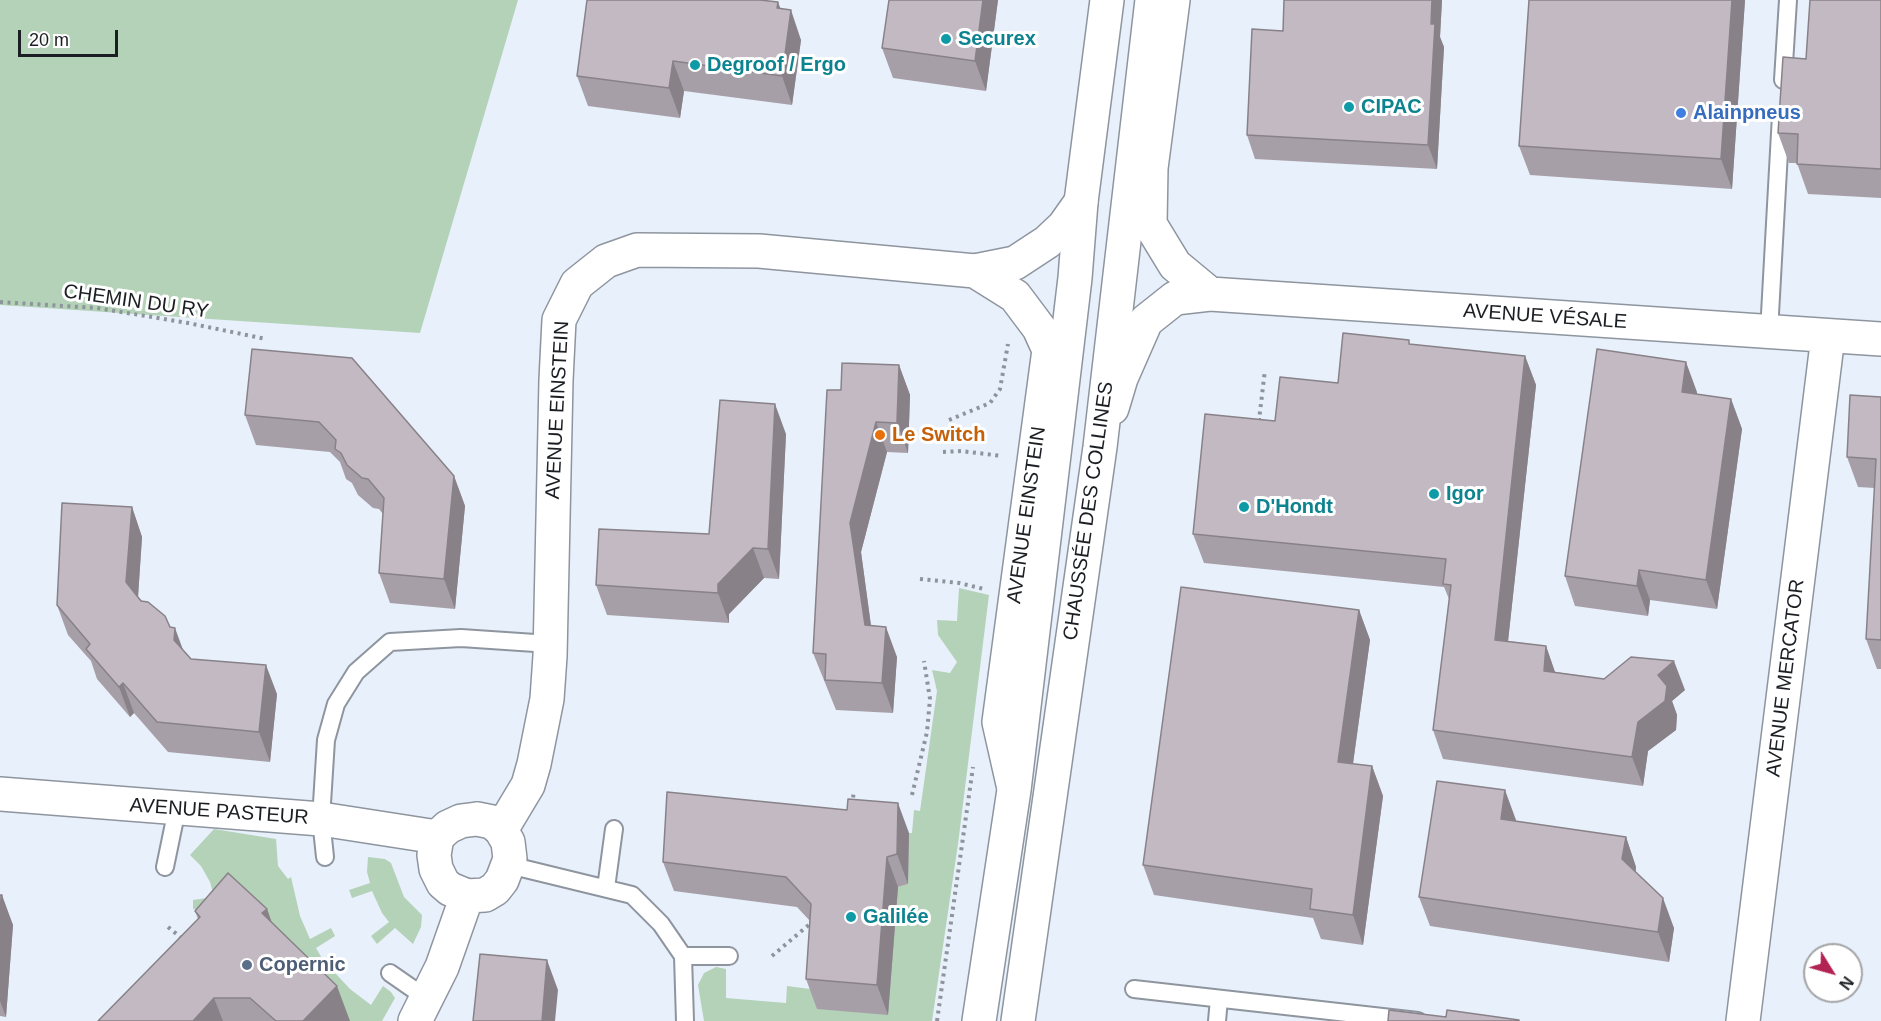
<!DOCTYPE html>
<html>
<head>
<meta charset="utf-8">
<style>
	body { margin:0 }
	#map { position:relative; width:1881px; height:1021px; overflow:hidden; background:#e8f0fb; font-family:Helvetica,sans-serif }
	canvas { display:block }
	.north { position:absolute; left:1803px; top:943px; width:60px; height:60px; box-sizing:border-box; background:#fff; border:2px solid #a4a5a7; border-radius:50%; rotate:127deg; font-size:16px; font-weight:700; line-height:24px; text-align:center; color:#1b1e22 }
	.north::after { content:''; display:block; margin:auto; width:21px; height:27px; background:#b22354; clip-path:polygon(50% 0,100% 100%,50% 72%,0 100%) }
	.scale { position:absolute; left:18px; top:30px; width:100px; height:27px; box-sizing:border-box; border:3px solid #1b1e22; border-top:0; padding-left:8px; font-size:18px; line-height:21px; white-space:nowrap; color:#1b1e22; -webkit-text-stroke:4px #fff; paint-order:stroke }
</style>
</head>
<body>
<div id="map">
<canvas width="1881" height="1021"></canvas>
<div class="north">N</div>
<div class="scale">20 m</div>
</div>
<script>
const ctx = document.querySelector('canvas').getContext('2d');
ctx.lineJoin = 'round';
function fillPath(path, color) { ctx.fillStyle = color; ctx.fill(path, 'evenodd'); }
const poly = rows => new Path2D(rows.map(r => 'M' + r).join(''));
function stroke(path, color, width, dash) { ctx.strokeStyle = color; ctx.lineWidth = width; ctx.lineCap = dash ? 'butt' : 'round'; ctx.setLineDash(dash || []); ctx.stroke(path); }
function write(font, color, halo, rows, align = 'center') {
  ctx.font = font + ' Helvetica,sans-serif'; ctx.lineWidth = 6; ctx.setLineDash([]); ctx.textBaseline = 'middle'; ctx.strokeStyle = halo; ctx.fillStyle = color; for (const [text, x, y, turn = 0] of rows) {
    ctx.save(); ctx.translate(x, y); ctx.rotate((+turn || 0) * Math.PI / 180); ctx.textAlign = isNaN(turn) ? turn : align; if (halo) ctx.strokeText(text, 0, 0); ctx.fillText(text, 0, 0); ctx.restore();
  }
}
fillPath(poly([
	[0,0,518,0,420,333,0,305],
	[959,588,989,595,958,844,932,1021,704,1021,698,985,704,973,716,967,726,969,726,998,786,1003,787,986,818,990,898,887,908,884,909,833,912,833,914,810,920,811,937,691,932,670,950,673,957,662,938,635,937,620,957,621],
	[214,829,276,839,278,866,288,879,291,877,300,916,310,939,331,928,335,936,316,948,323,960,350,989,371,1005,383,986,391,992,395,998,382,1021,347,1021,216,912,193,909,193,900,214,897,210,882,201,866,190,855],
	[368,857,385,859,391,863,404,897,422,915,421,927,413,944,395,928,377,944,371,936,389,922,382,913,372,891,352,898,349,890,370,883,367,872]
]), '#b4d2b8');
const lane = poly([
	[1783,80,1788,0],
	[1769,332,1781,115],
	[325,857,321,819,326,740,336,704,356,672,390,642,461,638,550,644],
	[509,865,632,895,661,924,683,956,685,1021],
	[165,867,177,809],
	[606,888,614,829],
	[683,956,729,956],
	[390,973,426,998],
	[1134,989,1418,1021],
	[1217,1021,1219,999]
]);
const street = poly([
	[1173,0,1151,168,1150,224,1175,265,1210,294],
	[975,271,1015,296,1039,328,1049,350,999,722,1013,784],
	[1112,408,1121,378,1146,321,1175,298,1210,294,1881,339],
	[0,794,321,819,437,837],
	[477,819,492,822,501,830,508,842,510,859,502,880,495,889,485,895,467,896,450,889,443,883,436,869,434,855,437,837,448,827,461,821,477,819],
	[501,830,528,785,534,764,547,699,550,656,556,380,559,320,577,284,606,261,637,250,759,251,975,271,1015,263,1047,242,1064,226,1081,202],
	[415,1021,442,967,467,896],
	[1743,1021,1828,336]
]);
const secondary = poly([
	[979,1021,1014,790,1075,278,1081,202,1107,0],
	[1018,1021,1100,447,1152,0]
]);
stroke(lane, '#8e959f', 20);
stroke(street, '#8e959f', 36);
stroke(secondary, '#8e959f', 36);
stroke(poly([
	[0,302,97,308,188,323,266,339],
	[949,420,990,403,1000,389,1008,344],
	[1261,420,1259,420,1265,370],
	[943,452,961,451,1002,456],
	[920,579,959,583,984,589],
	[912,795,927,732,930,699,924,661],
	[852,805,854,791],
	[168,927,184,940],
	[772,956,811,923],
	[937,1021,973,767]
]), '#8e949c', 4, [3, 4.5]);
stroke(lane, '#fff', 16);
stroke(street, '#fff', 33);
stroke(secondary, '#fff', 33);
fillPath(poly([
	[998,0,986,91,893,78,882,48],
	[1284,0,1442,0,1440,37,1444,47,1437,169,1255,159,1247,135,1283,31],
	[1529,0,1745,0,1732,189,1530,175,1519,146],
	[1881,0,1881,198,1808,194,1797,163,1789,163,1778,133,1806,59],
	[778,2,780,9,801,40,792,105,684,91,680,118,588,106,577,76],
	[1410,344,1525,356,1536,385,1508,641,1546,646,1555,672,1685,690,1672,701,1677,715,1676,730,1648,751,1643,786,1443,759,1433,730,1449,599,1444,587,1204,563,1193,534,1275,421,1338,383],
	[252,349,454,476,465,506,455,609,390,603,379,573,383,514,379,509,373,508,358,495,352,483,346,479,340,462,330,452,256,445,245,415],
	[899,365,910,395,908,453,887,452,861,552,871,626,897,657,893,713,836,710,813,653,841,390],
	[1697,392,1697,394,1731,399,1742,429,1717,609,1650,600,1648,616,1575,606,1565,576],
	[1881,397,1881,669,1877,669,1866,639,1875,488,1858,487,1847,457],
	[786,434,779,579,764,578,729,614,729,623,607,615,596,585,709,534],
	[132,507,142,537,138,597,170,627,182,649,191,659,277,694,270,762,168,752,134,713,130,717,97,679,91,661,68,635,57,605],
	[1359,610,1370,640,1353,764,1372,766,1383,796,1363,945,1321,939,1313,918,1154,895,1143,865],
	[1516,820,1515,821,1626,837,1636,867,1636,872,1674,928,1669,962,1430,926,1419,897],
	[909,833,908,884,898,887,888,1015,817,1009,806,979,810,921,797,907,674,891,663,862],
	[0,895,13,925,6,1017,0,1016],
	[267,909,272,923,350,1021,98,1021,198,919,195,911]
]), '#a79fa8');
fillPath(poly([
	[983,0,998,0,986,91,975,61],
	[1432,0,1442,0,1440,37,1444,47,1437,169,1428,145],
	[1732,0,1745,0,1732,189,1721,159],
	[778,2,788,29,791,10,801,40,792,105,782,76,777,8],
	[673,61,684,91,680,118,669,88],
	[1525,356,1536,385,1505,669,1495,640],
	[1686,362,1697,392,1693,422,1682,392],
	[899,365,910,395,908,453,897,423],
	[1731,399,1742,429,1717,609,1706,580],
	[775,404,786,434,779,579,768,549],
	[876,422,887,452,861,552,875,655,865,625,850,523],
	[454,476,465,506,455,609,444,579],
	[132,507,142,537,137,612,126,582],
	[753,548,764,578,729,614,729,623,718,593,718,584],
	[1639,570,1650,600,1648,616,1637,586],
	[1359,610,1370,640,1349,792,1338,762],
	[886,627,897,657,893,713,882,683],
	[175,628,186,658,174,640],
	[1546,646,1556,675,1544,671],
	[1674,661,1685,690,1672,701,1677,715,1676,730,1648,751,1643,786,1632,757,1638,722,1658,675],
	[266,665,277,694,270,762,259,732],
	[123,683,134,713,130,717,119,687],
	[1372,766,1383,796,1363,945,1353,915],
	[1505,790,1516,820,1512,848,1501,819],
	[898,803,909,833,908,884,897,854],
	[1626,837,1636,867,1633,888,1622,859],
	[887,857,898,887,888,1015,877,985],
	[2,895,13,925,6,1017,0,1001,0,923],
	[1663,898,1674,928,1669,962,1658,932],
	[267,909,281,949,262,913],
	[547,960,558,990,555,1021,542,1021],
	[337,986,350,1021,303,1021],
	[214,998,223,1021,193,1021]
]), '#888288');
const building = poly([
	[587,0,760,0,778,2,777,8,791,10,782,76,673,61,669,88,577,76,587,0],
	[889,0,983,0,975,61,882,48,889,0],
	[1284,0,1432,0,1431,24,1435,24,1428,145,1247,135,1252,29,1283,31,1284,0],
	[1529,0,1732,0,1721,159,1519,146,1529,0],
	[1810,0,1881,0,1881,169,1797,164,1798,134,1778,133,1783,57,1806,59,1810,0],
	[1343,333,1409,340,1409,344,1525,356,1495,640,1546,646,1544,671,1604,679,1631,657,1674,661,1658,675,1667,686,1665,701,1638,722,1632,757,1433,730,1451,585,1443,584,1446,559,1193,534,1205,414,1275,421,1280,377,1338,383,1343,333],
	[252,349,352,358,454,476,444,579,379,573,384,498,368,479,362,478,347,465,341,453,335,449,336,440,319,422,245,415,252,349],
	[1597,349,1686,362,1682,392,1731,399,1706,580,1639,570,1637,586,1565,576,1597,349],
	[842,363,899,365,897,423,876,422,850,523,865,625,886,627,882,683,825,680,826,654,813,653,827,390,841,390,842,363],
	[1850,395,1881,397,1881,640,1866,639,1876,459,1847,457,1850,395],
	[720,400,775,404,768,549,753,548,718,584,718,593,596,585,599,529,709,534,720,400],
	[62,503,132,507,126,582,141,601,148,602,165,616,170,627,175,628,174,640,191,659,266,665,259,732,157,722,123,683,119,687,86,649,90,644,57,605,62,503],
	[1181,587,1359,610,1338,762,1372,766,1353,915,1310,909,1312,889,1143,865,1181,587],
	[1437,781,1505,790,1501,819,1626,837,1622,859,1663,898,1658,932,1419,897,1437,781],
	[667,792,847,810,848,799,898,803,897,854,887,857,877,985,806,979,811,904,786,877,663,862,667,792],
	[228,873,267,909,262,913,337,986,303,1021,276,1021,250,998,214,998,193,1021,98,1021,200,917,195,911,228,873],
	[0,895,2,895,0,923,0,895],
	[480,954,547,960,542,1021,473,1021,480,954],
	[1389,1010,1446,1017,1447,1010,1519,1020,1519,1021,1388,1021,1389,1010]
]);
fillPath(building, '#c2b9c3');
stroke(building, '#888288', 1.5);
for (const [x, y, r, color] of [
	[946,39,6,"#0f9aa8"],
	[695,65,6,"#0f9aa8"],
	[1349,107,6,"#0f9aa8"],
	[1681,113,6,"#3f7fe0"],
	[880,435,6,"#e8710a"],
	[1434,494,6,"#0f9aa8"],
	[1244,507,6,"#0f9aa8"],
	[851,917,6,"#0f9aa8"],
	[247,965,6,"#5c6f8a"]
]) { const dot = new Path2D(); dot.arc(x, y, r, 0, 2 * Math.PI); ctx.fillStyle = color; ctx.fill(dot); stroke(dot, '#fff', 2); }
write('bold 20px', '#0d838f', '#fff', [
	["Securex",958,39],
	["Degroof / Ergo",707,65],
	["CIPAC",1361,107],
	["Igor",1446,494],
	["D'Hondt",1256,507],
	["Galilée",863,917]
], 'left');
write('bold 20px', '#366cbe', '#fff', [
	["Alainpneus",1693,113]
], 'left');
write('20px', '#1b1e22', '#fff', [
	["CHEMIN DU RY",136,302,8],
	["AVENUE VÉSALE",1545,317,4],
	["AVENUE EINSTEIN",558,410,-87],
	["CHAUSSÉE DES COLLINES",1089,511,-82],
	["AVENUE EINSTEIN",1027,515,-82],
	["AVENUE MERCATOR",1786,678,-83],
	["AVENUE PASTEUR",219,812,4]
]);
write('bold 20px', '#c56008', '#fff', [
	["Le Switch",892,435]
], 'left');
write('bold 20px', '#4e5e75', '#fff', [
	["Copernic",259,965]
], 'left');
</script>
</body>
</html>
